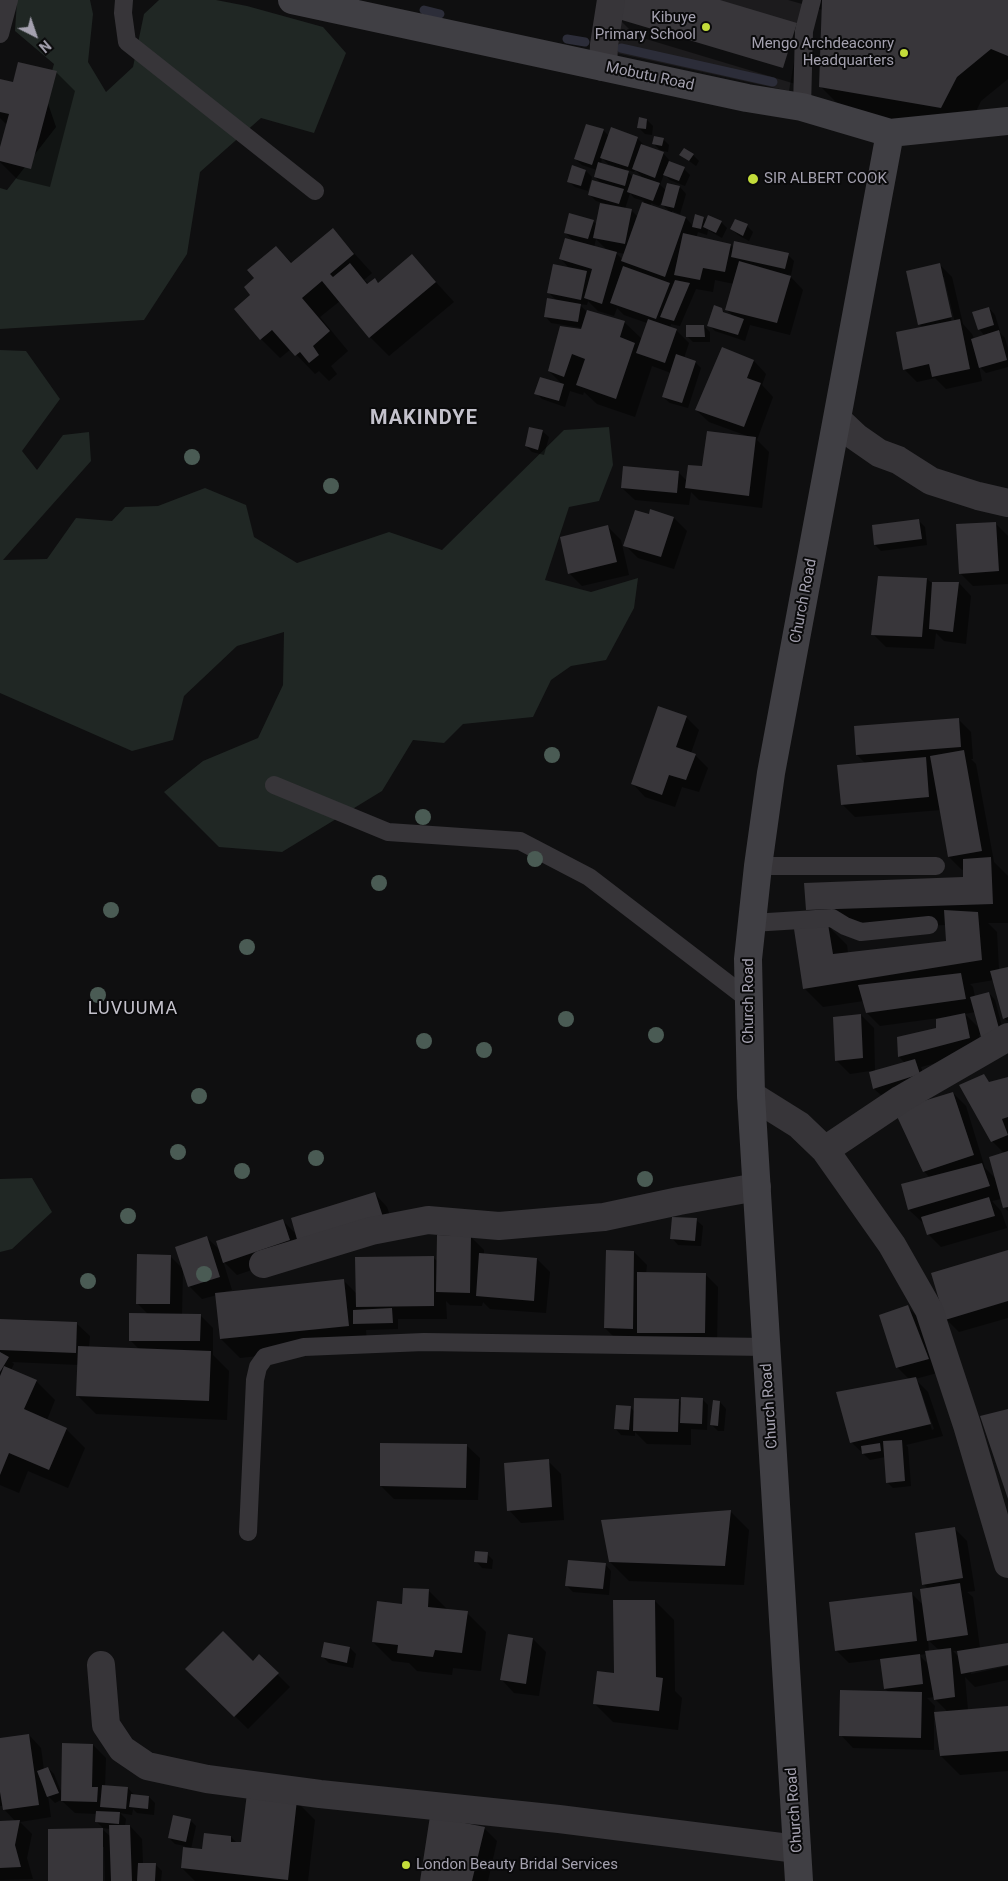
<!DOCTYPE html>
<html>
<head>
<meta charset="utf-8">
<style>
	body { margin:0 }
	#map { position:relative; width:1008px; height:1881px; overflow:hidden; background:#0f0f10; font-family:Roboto,sans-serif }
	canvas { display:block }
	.north { position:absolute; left:10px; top:10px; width:50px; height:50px; -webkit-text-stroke:4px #0a0a0b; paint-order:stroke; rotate:139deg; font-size:14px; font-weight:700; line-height:20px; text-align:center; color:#a4a1af }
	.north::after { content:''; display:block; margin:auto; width:18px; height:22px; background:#a4a1af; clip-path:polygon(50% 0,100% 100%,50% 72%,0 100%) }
</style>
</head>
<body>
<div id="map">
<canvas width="1008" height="1881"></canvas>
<div class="north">N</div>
</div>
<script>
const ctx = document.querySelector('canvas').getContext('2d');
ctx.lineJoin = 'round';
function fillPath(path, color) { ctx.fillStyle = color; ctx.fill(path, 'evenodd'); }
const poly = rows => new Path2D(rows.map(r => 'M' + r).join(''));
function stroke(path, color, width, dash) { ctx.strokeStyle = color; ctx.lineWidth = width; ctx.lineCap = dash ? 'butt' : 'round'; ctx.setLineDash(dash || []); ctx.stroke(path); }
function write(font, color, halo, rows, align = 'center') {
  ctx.font = font + ' Roboto,sans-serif'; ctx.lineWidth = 4; ctx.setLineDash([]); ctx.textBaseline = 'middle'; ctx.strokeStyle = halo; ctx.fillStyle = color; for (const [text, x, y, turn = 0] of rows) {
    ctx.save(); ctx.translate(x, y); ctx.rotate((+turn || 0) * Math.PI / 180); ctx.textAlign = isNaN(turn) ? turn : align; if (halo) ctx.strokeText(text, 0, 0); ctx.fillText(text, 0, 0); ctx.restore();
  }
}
fillPath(poly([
	[611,0,805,0,789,91,612,52]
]), '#1c1b1d');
fillPath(poly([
	[17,0,90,0,93,14,88,62,106,92,133,67,144,14,159,0,216,0,247,6,323,27,346,53,314,133,261,118,200,172,187,254,144,320,0,329,0,188,7,190,56,127,45,95,54,64,15,31],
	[0,350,26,351,60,399,22,451,37,470,63,435,89,432,91,461,3,560,47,559,76,518,112,521,125,507,158,506,205,488,246,505,254,537,297,563,389,532,442,550,564,430,609,427,613,465,599,501,569,507,545,580,591,592,638,578,634,608,606,660,571,666,551,680,533,717,463,724,444,743,413,740,382,791,282,852,219,847,164,792,203,761,258,738,283,685,284,632,237,646,184,696,173,740,132,751,0,693],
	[32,1178,52,1212,12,1249,0,1252,0,1179]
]), '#202724');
fillPath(poly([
	[620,0,716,0,796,24,815,43,802,86,636,36,619,19],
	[788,0,1008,0,1008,79,981,101,966,132,845,111,820,86,823,10],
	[56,72,75,91,50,187,17,179,0,162,0,152,7,125,0,118,0,80,14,84],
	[647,120,653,126,652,135,645,134,639,128],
	[603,130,609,136,637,138,643,144,643,146,663,153,669,160,668,162,684,169,690,175,685,186,670,180,664,174,660,185,666,190,667,184,680,187,686,194,680,214,672,211,672,213,686,218,693,226,704,218,707,221,721,222,727,228,722,238,708,230,707,235,698,232,696,238,730,245,734,248,788,255,794,261,791,275,788,274,803,290,790,335,750,325,745,341,715,331,709,325,721,309,727,315,734,317,726,309,734,284,715,280,713,292,696,289,680,326,671,324,670,328,676,330,689,343,684,358,695,362,701,368,688,408,670,403,663,397,671,373,652,366,635,417,597,404,584,392,583,395,570,391,565,407,542,399,536,393,563,385,549,371,583,328,551,323,545,316,557,301,548,292,570,269,561,259,574,242,565,232,593,221,597,225,609,206,610,205,596,201,589,194,602,184,595,177,597,170,582,165,575,159],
	[602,158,608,164,614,166,614,168,601,163],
	[625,169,634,172,635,170,643,178,633,177],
	[630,193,634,198,644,201,638,217,631,210,625,209],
	[651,203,659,206,661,203,671,213,650,206],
	[596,239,608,251,594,247],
	[615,252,625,254,623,260],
	[588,301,598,311,614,316,617,308,624,315,647,323,642,339,624,322,588,313,579,304,587,305],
	[663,139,669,145,668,152,660,150,654,144],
	[681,155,693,155,699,161,696,166],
	[586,171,592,177,588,191,575,187,568,181],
	[747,226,753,232,749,241,738,235,732,229],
	[333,230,372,273,364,280,369,284,379,284,412,256,454,302,389,356,370,337,340,301,320,317,348,351,331,366,337,374,329,381,319,371,315,374,291,349,280,358,261,339,252,295,256,278,276,247,293,264],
	[939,264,952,277,963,324,972,334,974,339,985,336,979,329,989,308,995,315,1000,331,998,331,1005,338,1008,349,1008,367,986,373,979,366,982,381,946,389,935,378,917,382,904,369,923,328,919,324],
	[942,277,944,277,955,323,952,323],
	[704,326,710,332,710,342,693,342,687,336],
	[754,361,766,374,762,385,773,397,757,440,769,452,762,508,699,500,691,492,689,505,635,500,622,488,678,472,687,481,703,467,750,437,709,422,696,410],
	[542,431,549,437,544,455,532,452,526,446],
	[651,511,674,518,687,531,674,569,638,558,625,545,650,515],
	[919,521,925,527,927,545,881,551,875,545],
	[995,523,1008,536,1008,584,973,586,960,573],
	[608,527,621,540,629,575,582,586,569,573],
	[927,579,934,585,959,583,971,596,966,644,944,641,936,633,934,649,886,647,873,634],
	[686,717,699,730,691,753,695,755,708,768,699,792,682,787,675,807,645,797,633,784],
	[958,719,971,732,973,759,971,759,976,764,994,862,1008,876,1008,923,988,923,997,932,999,970,1008,968,1008,1021,1004,1018,994,980,970,984,973,987,975,997,989,993,995,1000,1005,1038,988,1043,979,1034,982,1051,921,1067,926,1081,881,1095,874,1089,870,1071,850,1074,837,1061,861,1015,874,1028,875,1071,905,1063,899,1057,898,1038,938,1029,946,1018,946,1017,880,1026,867,1013,864,1001,823,1007,804,988,823,926,807,910,964,878,964,869,962,870,949,857,941,810,855,817,842,804,866,764,857,755],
	[946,925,948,942,848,953,847,945,831,929],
	[975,1012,980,1029,965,1014],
	[983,1076,990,1083,1008,1078,1008,1211,1004,1207,1001,1199,992,1201,1001,1211,1007,1228,941,1247,928,1234,924,1222,922,1222,909,1210,930,1178,924,1171,953,1093,966,1106,985,1168,996,1179,1005,1154,992,1141],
	[375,1194,387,1207,395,1230,302,1253,237,1275,223,1261,232,1290,224,1292,343,1280,357,1294,433,1257,438,1262,471,1237,484,1250,484,1255,537,1259,550,1272,546,1313,490,1309,483,1302,482,1306,450,1305,446,1301,447,1319,398,1319,398,1329,366,1330,367,1344,240,1358,221,1339,217,1295,202,1299,189,1286,207,1238,221,1251,282,1220,297,1235],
	[696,1220,703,1226,701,1246,678,1245,672,1238],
	[634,1252,647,1265,646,1274,705,1274,718,1287,717,1345,618,1341,605,1328],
	[1008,1252,1008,1318,959,1332,946,1319],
	[170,1256,183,1269,182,1315,200,1315,213,1328,213,1355,229,1371,227,1420,96,1414,77,1395,79,1365,12,1362,14,1364,11,1370,36,1381,55,1400,47,1420,66,1429,85,1448,68,1488,28,1471,19,1493,0,1485,0,1320,77,1324,90,1336,89,1348,139,1349,130,1340,148,1314,137,1303],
	[908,1307,921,1320,941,1372,915,1379,928,1392,943,1436,906,1445,908,1447,911,1486,893,1488,887,1482,885,1457,870,1460,851,1442,910,1380,897,1367],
	[919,1391,921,1391,934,1429,932,1430],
	[702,1399,708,1405,707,1430,691,1429,691,1445,647,1444,635,1432,635,1436,621,1435,615,1428,631,1408,635,1412,679,1400,682,1404],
	[720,1402,726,1409,724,1431,718,1431,712,1425],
	[467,1446,480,1458,478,1500,394,1499,381,1486],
	[548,1461,561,1474,564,1520,521,1523,509,1510],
	[730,1511,749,1530,744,1585,629,1581,610,1562],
	[954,1528,967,1541,975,1591,967,1592,973,1597,980,1648,1008,1644,1008,1663,971,1671,971,1674,1008,1666,1008,1680,975,1687,965,1677,968,1710,1008,1707,1008,1771,960,1775,941,1756,936,1715,934,1715,934,1750,853,1748,841,1735,889,1692,885,1689,882,1659,849,1663,836,1650,911,1593,923,1605,929,1589,923,1584],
	[928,1640,939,1650,929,1652],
	[953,1651,958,1651,959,1657],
	[926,1654,928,1664,919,1655],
	[935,1697,935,1699,948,1712,934,1713,935,1706,927,1698],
	[487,1554,493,1560,492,1569,482,1568,476,1561],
	[605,1564,611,1571,609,1595,573,1592,567,1586],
	[428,1590,447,1609,467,1613,486,1632,481,1671,453,1668,452,1675,417,1671,409,1663,392,1661,373,1642,404,1605],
	[655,1601,674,1620,675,1691,682,1698,678,1730,613,1722,594,1703,615,1674],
	[533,1639,546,1652,539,1696,514,1693,502,1680],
	[350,1648,356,1654,353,1668,329,1663,323,1657],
	[259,1656,290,1687,248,1729,187,1669,253,1662],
	[29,1735,41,1748,44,1770,48,1768,54,1774,62,1794,93,1745,106,1758,105,1787,128,1788,134,1795,149,1797,155,1803,154,1815,137,1813,133,1809,132,1815,120,1813,126,1819,125,1826,130,1826,142,1839,143,1864,156,1865,162,1871,161,1881,105,1881,104,1847,102,1847,102,1881,49,1881,102,1829,111,1837,110,1829,103,1828,97,1822,97,1814,75,1813,61,1800,55,1803,48,1796,51,1817,20,1822,32,1834,27,1858,33,1879,0,1880,0,1822,16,1822,4,1809,4,1806,0,1806,0,1739],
	[296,1801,315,1820,308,1881,195,1881,182,1868,185,1846,175,1844,169,1838,190,1820,196,1826,191,1849,203,1850,231,1837,237,1843,243,1844],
	[484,1828,497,1841,488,1881,421,1881]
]), '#0007');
stroke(poly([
	[424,10,440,14],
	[567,39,585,42],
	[621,48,773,82]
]), '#2c2d39', 9);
fillPath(poly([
	[621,0,720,0,797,23,783,68,615,18],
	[822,0,1008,0,1008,56,991,49,957,77,941,108,819,87],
	[18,62,57,71,31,169,0,161,0,147,9,114,0,112,0,79,13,82],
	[639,117,647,119,646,129,637,128],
	[586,124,604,129,592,165,574,159],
	[611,127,638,137,628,167,600,158],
	[654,136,664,138,662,146,652,144],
	[641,144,664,152,655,178,632,169],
	[684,148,694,154,689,161,679,155],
	[669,161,685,167,679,181,663,175],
	[598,162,629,171,625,186,594,177],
	[572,165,586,170,581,186,567,182],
	[633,174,660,183,653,201,627,192],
	[592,180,624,189,619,204,588,195],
	[667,183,680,186,674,208,661,205],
	[642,202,686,217,665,277,621,261],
	[600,203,632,209,625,244,593,238],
	[569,213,594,220,588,239,564,233],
	[695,214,704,217,701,229,692,227],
	[708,215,722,221,716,233,703,227],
	[735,219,748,224,743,236,730,229],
	[333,228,354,254,330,274,333,277,350,263,367,284,375,278,378,283,412,254,436,282,369,338,322,281,302,298,330,331,313,346,319,355,309,363,300,352,295,356,272,330,260,340,234,309,250,295,244,287,254,278,247,270,276,246,291,263],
	[683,233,731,244,725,272,703,268,700,280,674,275],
	[565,238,617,252,602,304,584,298,592,269,559,259],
	[734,241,789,253,785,269,731,257],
	[739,261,791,276,777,323,725,310],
	[940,263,952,317,918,325,906,271],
	[553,264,587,271,581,300,547,293],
	[623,266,670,283,656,319,610,303],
	[675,280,690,283,674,321,660,317],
	[547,298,581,304,578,322,544,317],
	[714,305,722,308,723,312,744,319,738,335,707,326],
	[989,307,994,325,978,330,972,312],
	[587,310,625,321,620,337,635,343,616,399,576,385,585,359,572,354,564,377,548,371,560,326,581,329],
	[648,319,677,329,665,363,636,353],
	[960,319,970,369,932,377,929,364,903,370,896,332],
	[686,325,704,325,705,337,686,337],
	[999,330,1007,360,979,368,971,339],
	[722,347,754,360,747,378,761,383,744,427,695,410],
	[676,354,696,361,682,403,662,397],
	[540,377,564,384,559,401,534,394],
	[529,427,543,430,538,450,525,446],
	[707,431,756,437,749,496,685,488,688,465,702,466],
	[623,466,679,471,677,493,621,488],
	[650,509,674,517,661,557,623,546,635,510,649,514],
	[919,519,922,539,874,545,872,525],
	[996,522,999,571,959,574,956,524],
	[608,525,617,562,568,574,560,537],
	[878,576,927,578,922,637,871,635],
	[932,582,959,582,953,632,929,629],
	[658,706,687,716,676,747,696,754,686,780,669,775,662,795,631,784],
	[959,718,961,747,856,755,854,726],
	[964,750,982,851,948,857,930,756],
	[926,757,929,797,841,805,837,765],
	[991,857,993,904,806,910,804,883,963,877,963,859],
	[944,910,978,912,982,960,803,989,794,929,828,924,833,954,946,941],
	[1008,967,1008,1017,1003,1019,990,971],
	[961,973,966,999,866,1013,858,985],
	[989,992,1000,1032,981,1037,970,997],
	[965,1013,970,1038,898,1057,897,1037,936,1028,936,1019],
	[861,1014,863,1058,835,1061,833,1017],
	[915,1059,920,1074,873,1089,869,1072],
	[984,1074,989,1082,1008,1077,1008,1117,1002,1119,1008,1135,991,1142,959,1085],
	[953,1092,974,1155,923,1172,894,1110],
	[1008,1151,1008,1207,1003,1208,989,1157],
	[982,1163,990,1186,908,1210,901,1184],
	[375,1192,383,1217,298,1243,291,1218],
	[989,1197,995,1216,927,1235,921,1217],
	[672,1217,697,1218,695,1241,670,1239],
	[283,1219,290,1240,223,1263,216,1241],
	[437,1235,471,1236,470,1293,436,1292],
	[207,1236,220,1277,188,1287,175,1247],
	[606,1250,634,1251,633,1329,604,1328],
	[1008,1250,1008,1301,945,1320,931,1273],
	[479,1253,537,1258,534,1301,476,1296],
	[137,1254,171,1255,170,1304,136,1304],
	[434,1256,434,1306,356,1307,355,1257],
	[637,1272,706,1273,705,1333,637,1333],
	[344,1279,349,1326,220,1339,215,1293],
	[908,1305,929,1359,896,1368,879,1315],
	[392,1308,393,1323,353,1324,353,1310],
	[129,1313,201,1314,200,1341,129,1341],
	[0,1319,77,1322,76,1353,0,1350],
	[78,1346,211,1351,209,1401,76,1396],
	[0,1352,9,1357,0,1372],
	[4,1366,37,1380,24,1409,67,1428,49,1470,9,1453,0,1475,0,1376],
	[916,1377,931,1424,850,1443,836,1392],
	[681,1397,703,1398,702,1424,680,1423],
	[634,1398,679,1399,678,1432,633,1431],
	[713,1400,720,1401,718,1426,710,1425],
	[616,1405,631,1406,629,1430,614,1429],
	[1008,1409,1008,1499,980,1416],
	[902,1440,905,1481,886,1483,883,1441],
	[380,1443,467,1444,466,1488,380,1486],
	[880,1443,881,1451,862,1454,861,1446],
	[549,1459,552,1507,507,1511,504,1463],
	[731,1510,725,1566,609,1562,601,1520],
	[955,1527,963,1578,922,1585,915,1533],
	[475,1551,488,1552,487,1563,474,1562],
	[568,1560,606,1563,603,1589,565,1586],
	[960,1583,968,1635,927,1641,920,1589],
	[403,1588,429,1589,428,1607,468,1611,462,1653,435,1650,433,1657,397,1653,398,1645,372,1642,377,1601,402,1604],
	[912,1592,917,1641,835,1651,829,1602],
	[613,1600,655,1600,656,1677,663,1678,659,1711,593,1704,597,1671,614,1673],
	[223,1631,253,1661,259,1654,279,1673,234,1717,185,1669],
	[508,1634,533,1638,526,1684,500,1680],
	[324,1642,350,1647,347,1663,321,1657],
	[1008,1643,1008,1665,961,1674,957,1651],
	[951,1648,955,1697,934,1700,925,1651],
	[920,1654,923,1684,884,1689,880,1659],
	[840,1690,922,1692,921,1738,839,1736],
	[1008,1706,1008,1751,940,1756,934,1712],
	[29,1734,39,1805,3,1810,0,1792,0,1738],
	[62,1743,93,1744,92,1787,98,1787,97,1802,61,1801],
	[48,1767,59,1793,47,1797,37,1771],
	[102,1785,128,1787,126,1809,100,1807],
	[248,1785,297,1800,288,1880,181,1868,183,1847,202,1849,204,1833,231,1836,231,1842,241,1842],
	[131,1794,149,1796,148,1809,129,1807],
	[96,1811,120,1812,119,1824,95,1822],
	[173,1815,191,1819,186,1842,168,1838],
	[430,1816,485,1827,472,1881,420,1881],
	[20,1820,15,1845,21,1867,0,1868,0,1821],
	[109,1825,130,1825,132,1881,111,1881],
	[103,1828,103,1881,48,1881,48,1829],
	[138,1863,156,1863,155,1881,137,1881]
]), '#38363a');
stroke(poly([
	[124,0,123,13,127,42,315,191],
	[0,34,9,0],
	[802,107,804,31,812,0],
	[274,785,388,832,520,841,589,877,748,999],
	[758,866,936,866],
	[752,923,832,918,845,926,861,932,929,925],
	[248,1532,255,1380,258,1367,265,1357,304,1347,424,1342,766,1347]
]), '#373539', 18);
stroke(poly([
	[603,67,604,45,611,0],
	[838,420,856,437,879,453,898,460,931,481,978,496,1008,503],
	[751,1095,799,1125,825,1150,892,1245,929,1310,967,1425,1008,1564],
	[825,1150,901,1099,1008,1037],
	[263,1264,371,1231,428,1220,499,1226,604,1217,679,1201,757,1187],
	[101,1665,106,1725,122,1749,147,1766,207,1779,320,1794,559,1819,797,1849]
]), '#373539', 28);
stroke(poly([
	[292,0,747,98,802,107,890,133,1008,121],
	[799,1881,751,1095,748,959,758,866,771,773,890,133]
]), '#403f44', 28);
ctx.fillStyle = '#4a5b54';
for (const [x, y] of [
	[192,457],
	[331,486],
	[552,755],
	[423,817],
	[535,859],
	[379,883],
	[111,910],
	[247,947],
	[98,995],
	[566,1019],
	[656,1035],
	[424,1041],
	[484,1050],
	[199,1096],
	[178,1152],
	[316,1158],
	[242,1171],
	[645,1179],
	[128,1216],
	[204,1274],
	[88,1281]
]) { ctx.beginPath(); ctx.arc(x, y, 8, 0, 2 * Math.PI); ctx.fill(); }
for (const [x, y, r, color] of [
	[706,27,5,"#c3dc3a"],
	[904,53,5,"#c3dc3a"],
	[753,179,6,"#c3dc3a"],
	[406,1865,5,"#c3dc3a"]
]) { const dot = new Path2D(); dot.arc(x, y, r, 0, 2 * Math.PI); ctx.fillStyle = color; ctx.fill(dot); stroke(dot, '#0a0a0b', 2); }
write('15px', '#a4a1af', '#0a0a0b', [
	["Kibuye",696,18],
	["Primary School",696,35],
	["Mengo Archdeaconry",894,44],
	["Headquarters",894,61],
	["SIR ALBERT COOK",764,179,"left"],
	["London Beauty Bridal Services",416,1865,"left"]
], 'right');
write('15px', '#a4a1af', '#0a0a0b', [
	["Mobutu Road",650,77,12],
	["Church Road",804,601,-79],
	["Church Road",749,1001,-90],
	["Church Road",770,1406,-94],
	["Church Road",795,1810,-94]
]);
ctx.letterSpacing = '1px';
write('18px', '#c4c2cc', '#0a0a0b', [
	["LUVUUMA",133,1009]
]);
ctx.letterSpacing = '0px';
ctx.letterSpacing = '1px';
write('bold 20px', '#c4c2cc', '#0a0a0b', [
	["MAKINDYE",424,419]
]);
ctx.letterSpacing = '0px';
</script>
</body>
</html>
